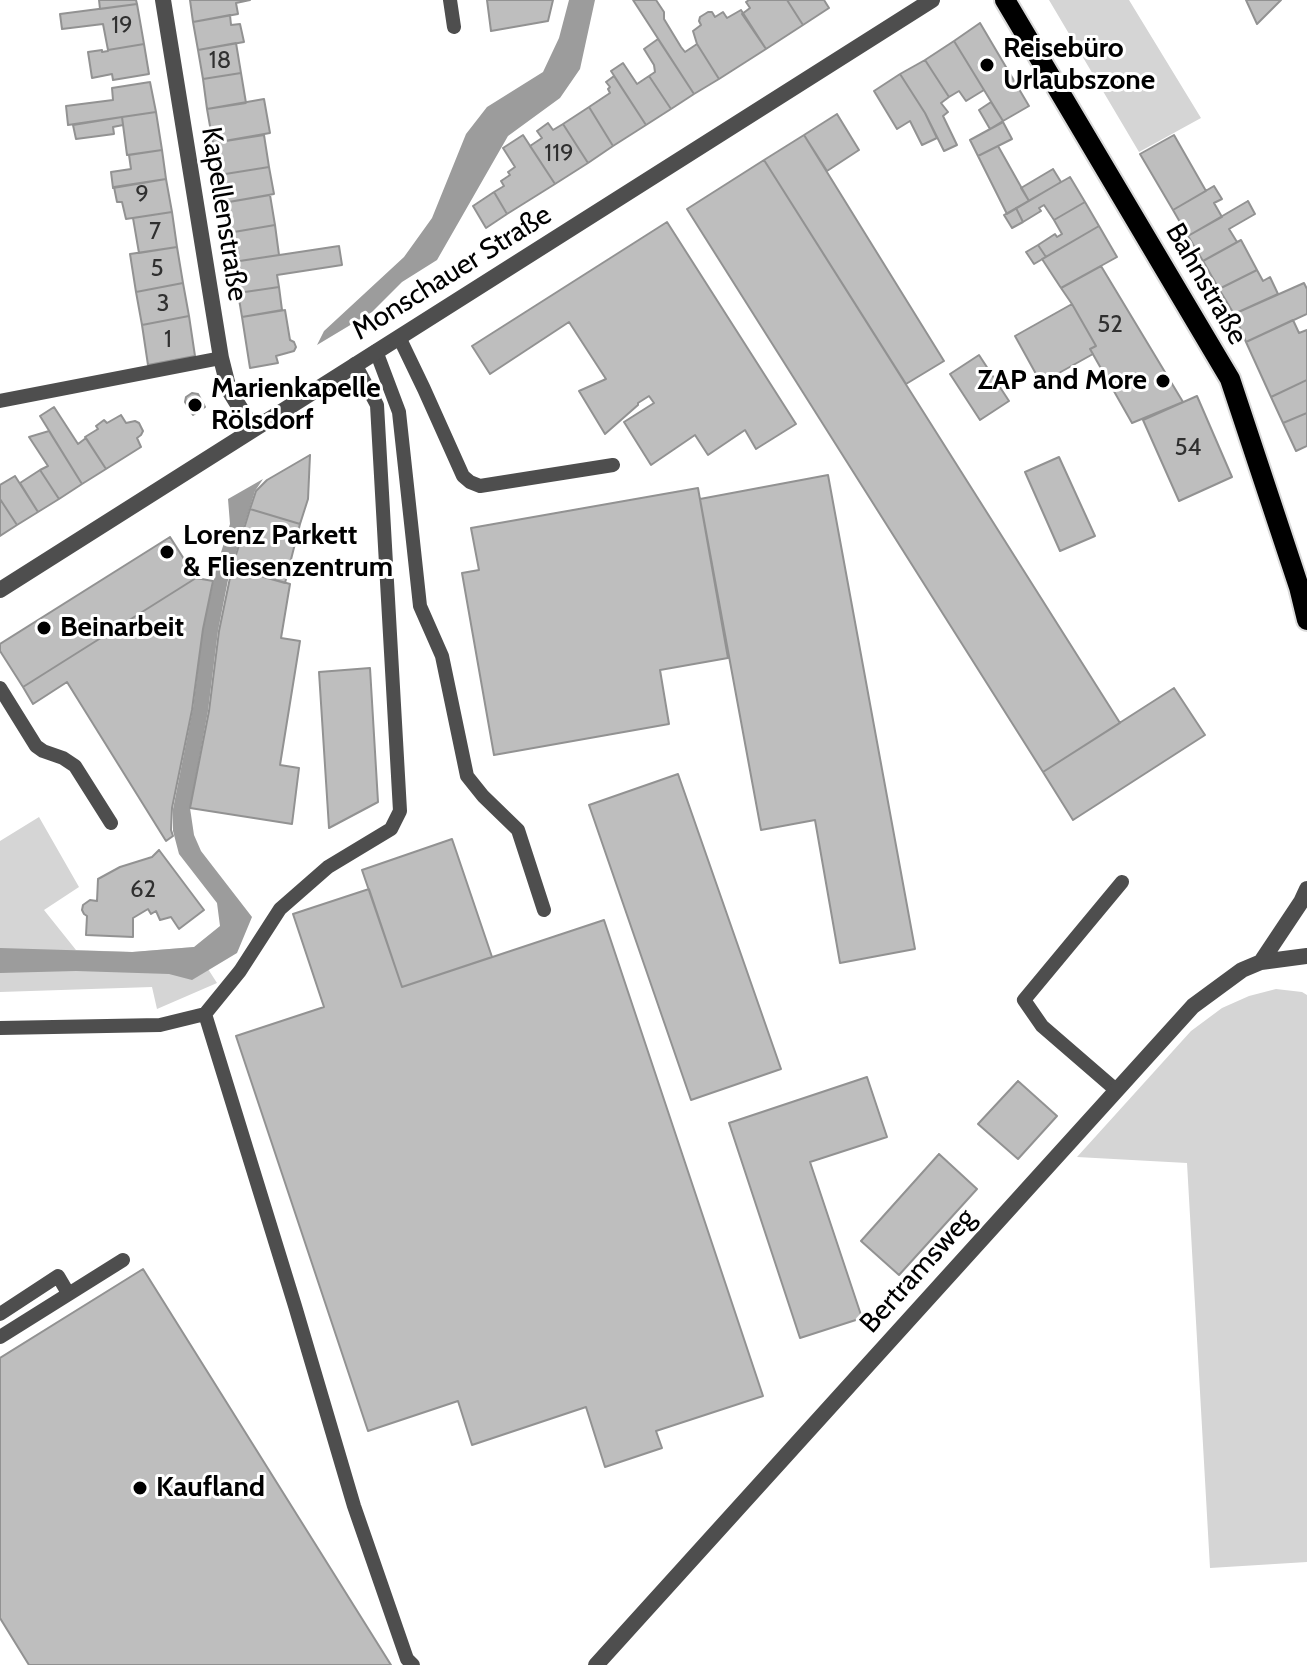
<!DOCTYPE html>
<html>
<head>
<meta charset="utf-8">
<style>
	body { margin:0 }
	canvas { display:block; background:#fff }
</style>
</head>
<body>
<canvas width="1307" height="1665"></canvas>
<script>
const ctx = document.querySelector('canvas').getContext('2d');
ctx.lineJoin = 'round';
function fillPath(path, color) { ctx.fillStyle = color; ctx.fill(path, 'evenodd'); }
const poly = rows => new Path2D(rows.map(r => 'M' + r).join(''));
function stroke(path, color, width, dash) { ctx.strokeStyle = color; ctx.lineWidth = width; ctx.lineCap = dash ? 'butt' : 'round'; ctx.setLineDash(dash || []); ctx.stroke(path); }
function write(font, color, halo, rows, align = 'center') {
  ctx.font = font + ' Cabin,sans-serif'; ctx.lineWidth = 6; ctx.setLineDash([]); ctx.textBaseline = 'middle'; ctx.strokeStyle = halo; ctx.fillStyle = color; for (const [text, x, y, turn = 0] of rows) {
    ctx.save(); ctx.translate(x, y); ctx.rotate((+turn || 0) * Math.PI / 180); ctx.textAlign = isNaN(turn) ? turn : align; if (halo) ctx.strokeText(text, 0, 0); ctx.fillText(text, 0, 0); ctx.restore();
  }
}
fillPath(poly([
	[1049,0,1129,0,1201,118,1139,152],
	[39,817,79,887,44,910,76,950,133,952,194,947,217,983,157,1009,152,987,0,992,0,841],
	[1276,989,1302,992,1307,995,1307,1562,1210,1568,1187,1163,1077,1157,1191,1031,1222,1008,1249,996]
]), '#d5d5d5');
fillPath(poly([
	[569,0,595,0,580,69,560,98,508,136,437,260,402,282,372,312,317,345,324,331,404,257,432,218,466,134,487,107,543,72,559,38],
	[263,479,255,491,229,575,218,631,208,711,190,808,194,835,201,851,252,917,237,953,192,980,169,974,76,971,0,973,0,948,132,952,194,947,220,926,217,903,179,854,173,831,173,809,193,708,203,629,217,565,230,524,228,499]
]), '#9c9c9c');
const building = poly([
	[99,0,136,0,137,4,100,9,99,0],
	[190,0,250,0,236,3,238,14,193,22,190,0],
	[487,0,553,0,548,21,491,31,487,0],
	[633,0,656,0,664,12,664,19,681,47,685,52,697,44,719,79,694,94,633,0],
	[749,0,787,0,803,25,766,49,742,14,750,8,746,2,749,0],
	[787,0,824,0,829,8,803,25,787,0],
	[1246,0,1281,0,1257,24,1246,0],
	[137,4,144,44,108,50,103,24,62,29,60,14,137,4],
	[741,10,766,49,719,79,697,44,693,31,701,25,699,21,700,17,708,12,712,12,715,17,723,12,727,18,741,10],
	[230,15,231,25,240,24,244,42,198,50,193,22,230,15],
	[980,23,1029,106,1003,121,954,41,980,23],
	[658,39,694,94,671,109,649,76,655,72,654,65,644,49,658,39],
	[954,41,984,90,966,101,959,91,949,97,925,60,954,41],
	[236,43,241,73,203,79,198,50,236,43],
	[144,44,149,74,113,80,112,74,92,78,88,52,102,50,102,52,108,51,108,50,144,44],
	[925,60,949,97,941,103,948,112,943,116,957,145,944,151,925,113,900,74,925,60],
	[623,63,637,84,649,76,671,109,646,125,611,71,623,63],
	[241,73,246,103,207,109,203,79,241,73],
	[900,74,925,113,937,138,922,145,910,121,897,129,874,91,900,74],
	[614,76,646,125,613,146,589,107,610,93,608,89,610,87,606,82,614,76],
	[150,82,156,112,68,125,66,106,113,100,112,88,150,82],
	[264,99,270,133,213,143,207,109,264,99],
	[991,102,1003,121,990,129,979,110,991,102],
	[589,107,613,146,588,163,563,124,589,107],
	[156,112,162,150,127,155,122,117,156,112],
	[837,114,859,150,827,171,804,135,837,114],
	[122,117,123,125,113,127,114,134,76,139,73,125,122,117],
	[1003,122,1012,139,978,156,970,140,1003,122],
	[548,123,553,130,563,124,588,163,555,184,530,146,542,138,537,131,548,123],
	[264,135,269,167,219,175,213,143,264,135],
	[523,135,555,184,507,214,494,192,504,186,501,181,510,175,508,172,515,167,503,148,523,135],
	[804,135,944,361,906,384,764,160,804,135],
	[1174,135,1206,191,1173,210,1140,154,1174,135],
	[998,146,1029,201,1007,214,978,156,998,146],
	[162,150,166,179,113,188,111,172,131,169,129,155,162,150],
	[764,160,1120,723,1043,772,687,209,764,160],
	[269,167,274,194,223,203,219,175,269,167],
	[1053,169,1061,182,1029,201,1021,188,1053,169],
	[1070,177,1085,202,1054,220,1044,205,1039,208,1041,211,1023,222,1016,208,1070,177],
	[166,179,172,212,126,219,122,202,117,202,114,187,166,179],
	[1214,186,1222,199,1214,203,1222,217,1188,236,1173,210,1214,186],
	[494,192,507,214,486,228,473,206,494,192],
	[270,195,275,225,228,233,223,203,270,195],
	[1248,201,1255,214,1229,229,1237,242,1203,261,1188,236,1248,201],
	[1085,202,1099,226,1046,257,1038,245,1055,234,1057,237,1062,234,1054,220,1085,202],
	[1016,208,1023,222,1012,228,1004,215,1016,208],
	[172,212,177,247,139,253,133,218,172,212],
	[667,222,796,424,756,449,745,430,708,455,695,435,651,465,624,422,654,403,649,396,638,403,638,405,605,434,579,391,606,379,569,322,490,374,472,346,667,222],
	[275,225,279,255,233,262,228,233,275,225],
	[1099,226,1117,257,1061,288,1042,259,1099,226],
	[1241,240,1257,270,1219,289,1203,261,1241,240],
	[1038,245,1046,257,1034,264,1026,252,1038,245],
	[339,246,342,265,277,275,279,287,238,293,233,262,339,246],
	[177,247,183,283,136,292,130,254,177,247],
	[1101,266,1183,402,1132,423,1090,349,1096,346,1072,304,1061,288,1101,266],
	[1257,270,1263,281,1270,277,1278,294,1234,314,1219,289,1257,270],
	[183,283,189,316,142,325,136,292,183,283],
	[1304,283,1307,289,1307,314,1246,342,1234,314,1304,283],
	[279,287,282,310,242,317,238,293,279,287],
	[1072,304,1096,346,1090,349,1093,354,1041,383,1015,336,1072,304],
	[285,310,290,340,294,342,296,347,294,351,276,356,278,363,250,368,242,317,285,310],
	[189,316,195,356,148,365,142,325,189,316],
	[1293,320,1299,333,1307,330,1307,380,1271,397,1246,342,1293,320],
	[979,355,1009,401,980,420,950,374,979,355],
	[1307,380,1307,413,1283,423,1271,397,1307,380],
	[192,393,198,394,205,407,193,415,185,402,186,397,192,393],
	[1197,396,1232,477,1179,501,1143,420,1197,396],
	[54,407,78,444,86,438,106,469,82,484,40,416,54,407],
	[1307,413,1307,446,1296,451,1283,423,1307,413],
	[121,415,126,423,135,421,139,423,143,431,141,435,137,438,141,447,106,469,85,437,98,429,96,426,104,420,107,423,121,415],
	[49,431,82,484,59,499,40,470,48,466,29,437,49,431],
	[310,455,308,499,300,524,250,509,256,491,267,480,310,455],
	[1059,457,1095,536,1060,551,1025,472,1059,457],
	[40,470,59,499,38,512,20,483,40,470],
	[828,475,915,949,840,963,815,820,761,830,700,499,828,475],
	[15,476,38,512,17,525,0,499,0,485,15,476],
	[698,488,728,658,660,670,669,724,494,755,462,573,479,570,471,528,698,488],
	[0,499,17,525,0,536,0,499],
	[250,509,300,524,285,583,232,568,250,509],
	[170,537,196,578,23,687,0,651,0,644,170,537],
	[232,568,290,584,281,638,300,641,280,765,299,768,292,824,190,808,209,711,219,631,232,568],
	[196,578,213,581,203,629,192,710,172,808,171,830,173,836,166,841,67,682,33,704,23,687,196,578],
	[370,668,378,802,329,828,319,672,370,668],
	[1174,688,1205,735,1073,820,1043,772,1174,688],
	[678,774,781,1069,691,1100,589,805,678,774],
	[452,839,492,957,402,987,362,870,452,839],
	[159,850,204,910,179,929,171,917,160,920,156,911,151,914,148,909,133,918,133,937,86,935,87,916,84,914,82,910,83,905,90,900,97,901,98,879,120,867,152,857,159,850],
	[369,889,402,987,604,920,763,1396,656,1431,662,1448,605,1467,586,1407,472,1445,458,1401,368,1431,236,1036,324,1007,293,914,369,889],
	[867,1077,887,1137,810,1162,862,1318,800,1338,729,1123,867,1077],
	[1018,1081,1057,1116,1018,1159,978,1124,1018,1081],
	[939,1154,977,1189,899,1275,861,1241,939,1154],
	[143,1269,391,1665,29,1665,0,1618,0,1358,143,1269]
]);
fillPath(building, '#bebebe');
stroke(building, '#929292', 2);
const primary = poly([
	[1005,0,1230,379,1299,587,1307,620]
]);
stroke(primary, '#dbdbdb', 24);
stroke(poly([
	[450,0,454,27],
	[399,337,424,389,463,476,470,482,480,486,613,465],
	[376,351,399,412,420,606,442,656,467,776,483,796,518,830,544,910],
	[0,401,221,358],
	[0,688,36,746,43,751,63,758,75,766,111,823],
	[205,1014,295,1306,354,1506,407,1659,413,1665],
	[0,1028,160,1025,205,1014,240,971,280,909,328,867,391,829,400,811,377,405,355,364],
	[1116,1090,1042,1026,1024,1000,1122,882],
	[0,1314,58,1276,68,1293],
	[0,1337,123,1260]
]), '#4e4e4e', 14);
stroke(poly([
	[163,0,221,358,229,390,253,429],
	[1261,962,1301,902,1307,889],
	[596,1665,1193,1006,1242,970,1261,962,1307,956]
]), '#4e4e4e', 16);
stroke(poly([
	[0,590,932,0]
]), '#4e4e4e', 16);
stroke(primary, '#000', 20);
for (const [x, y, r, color] of [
	[987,65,8,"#000"],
	[1163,381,8,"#000"],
	[195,405,8,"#000"],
	[167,552,8,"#000"],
	[44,628,8,"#000"],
	[140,1488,8,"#000"]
]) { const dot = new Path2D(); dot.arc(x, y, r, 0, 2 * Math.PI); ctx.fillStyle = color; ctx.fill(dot); stroke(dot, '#fff', 3); }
write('24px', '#303030', null, [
	["19",122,26],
	["18",220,61],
	["119",559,154],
	["9",142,195],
	["7",155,232],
	["5",157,269],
	["3",163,304],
	["52",1110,325],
	["1",168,340],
	["54",1188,448],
	["62",143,890]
]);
write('bold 28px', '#000', '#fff', [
	["Reisebüro",1003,49],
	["Urlaubszone",1003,81],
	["ZAP and More",1147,381,"right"],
	["Marienkapelle",211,389],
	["Rölsdorf",211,421],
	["Lorenz Parkett",183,536],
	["& Fliesenzentrum",183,568],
	["Beinarbeit",60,628],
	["Kaufland",156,1488]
], 'left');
write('28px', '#000', '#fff', [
	["Kapellenstraße",224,214,81],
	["Monschauer Straße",452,273,-32],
	["Bahnstraße",1206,284,60],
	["Bertramsweg",918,1271,-48]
]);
</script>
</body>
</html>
